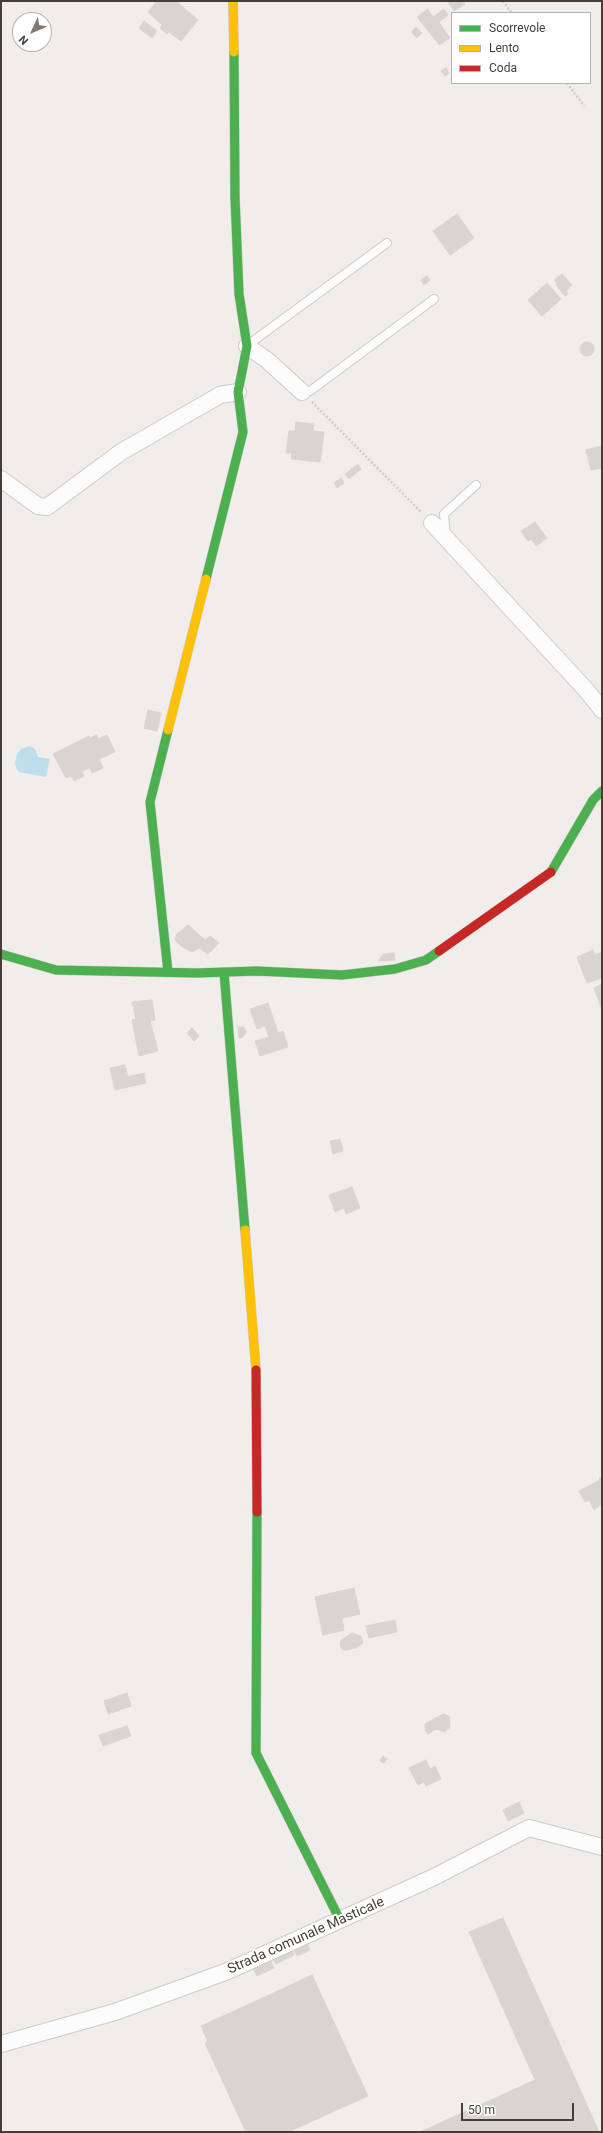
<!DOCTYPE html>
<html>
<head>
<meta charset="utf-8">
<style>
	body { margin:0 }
	#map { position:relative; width:603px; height:2133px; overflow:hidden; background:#f0edea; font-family:Roboto,sans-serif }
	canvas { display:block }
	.frame { position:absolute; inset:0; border:2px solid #463e36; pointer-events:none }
	.legend { position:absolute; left:451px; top:12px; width:140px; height:72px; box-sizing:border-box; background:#fff; border:1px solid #b5b2af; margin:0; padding:5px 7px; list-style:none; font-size:12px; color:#463e36 }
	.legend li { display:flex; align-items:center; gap:8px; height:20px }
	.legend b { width:20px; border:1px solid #b5b2af }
	.north { position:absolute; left:12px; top:12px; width:40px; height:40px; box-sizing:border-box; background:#fff; border:1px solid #b5b2af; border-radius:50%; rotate:226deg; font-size:11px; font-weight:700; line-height:16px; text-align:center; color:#463e36 }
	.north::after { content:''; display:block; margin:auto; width:14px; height:18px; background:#827b75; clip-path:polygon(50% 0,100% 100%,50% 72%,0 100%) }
	.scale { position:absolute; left:461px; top:2103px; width:113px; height:18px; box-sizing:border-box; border:2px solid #463e36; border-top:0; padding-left:5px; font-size:12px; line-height:14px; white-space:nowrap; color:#463e36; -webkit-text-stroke:3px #fff; paint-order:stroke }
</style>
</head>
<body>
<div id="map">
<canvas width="603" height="2133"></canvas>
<div class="frame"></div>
<ul class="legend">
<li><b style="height:5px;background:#4caf50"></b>Scorrevole</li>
<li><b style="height:5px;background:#ffc107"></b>Lento</li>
<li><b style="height:5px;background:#c62828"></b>Coda</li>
</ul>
<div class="north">N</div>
<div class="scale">50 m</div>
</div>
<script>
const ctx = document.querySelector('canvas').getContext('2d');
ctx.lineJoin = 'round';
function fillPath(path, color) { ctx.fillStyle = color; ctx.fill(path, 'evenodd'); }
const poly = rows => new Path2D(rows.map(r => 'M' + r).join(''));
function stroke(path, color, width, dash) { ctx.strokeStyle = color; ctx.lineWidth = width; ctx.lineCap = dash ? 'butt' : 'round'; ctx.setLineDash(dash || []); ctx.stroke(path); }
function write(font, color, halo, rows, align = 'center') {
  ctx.font = font + ' Roboto,sans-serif'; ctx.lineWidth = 4; ctx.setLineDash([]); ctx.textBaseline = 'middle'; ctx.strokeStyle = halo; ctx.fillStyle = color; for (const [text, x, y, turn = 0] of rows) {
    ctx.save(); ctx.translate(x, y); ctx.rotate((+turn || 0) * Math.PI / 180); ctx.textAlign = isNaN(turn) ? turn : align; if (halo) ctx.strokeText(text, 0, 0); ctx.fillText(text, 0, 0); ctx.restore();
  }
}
fillPath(poly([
	[30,746,35,749,38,757,50,759,46,777,19,772,17,769,15,763,17,754,21,749]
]), '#bcdeed');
const building = poly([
	[157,1,176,1,198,20,181,41,169,32,167,34,160,28,162,25,148,12,157,1],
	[450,1,463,1,465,4,454,11,448,2,450,1],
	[428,9,433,17,444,9,448,15,439,22,444,30,433,37,417,17,428,9],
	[144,21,157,31,152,38,139,28,144,21],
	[416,27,422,33,417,38,411,32,416,27],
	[444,30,450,38,439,45,433,37,444,30],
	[446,68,449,73,445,76,441,71,446,68],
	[457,214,474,238,450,255,433,231,457,214],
	[562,274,572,285,566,291,568,294,565,296,556,285,557,283,554,280,562,274],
	[427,276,430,280,424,285,421,280,427,276],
	[547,283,561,299,542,316,528,300,547,283],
	'580 349a7 7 0 1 1 14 0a7 7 0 1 1-14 0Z',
	[296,422,314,424,313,431,324,432,320,462,291,459,292,453,286,453,289,431,295,431,296,422],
	[602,446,602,468,591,470,586,450,602,446],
	[358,464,361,469,349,479,345,474,358,464],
	[341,478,344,483,337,488,334,483,341,478],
	[535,522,547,538,536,546,531,539,528,541,521,531,535,522],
	[148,710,161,713,157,731,144,728,148,710],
	[97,735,98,739,107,735,115,752,99,759,103,768,92,773,90,768,82,771,84,776,74,781,71,776,66,778,53,754,89,736,90,738,97,735],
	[188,925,205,940,210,936,219,943,208,954,199,948,192,952,181,946,175,940,177,934,188,925],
	[593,950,595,955,602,952,602,978,587,983,577,957,593,950],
	[394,953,395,960,378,961,383,954,394,953],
	[602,984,602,994,597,996,594,988,602,984],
	[602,994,602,1010,597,996,602,994],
	[152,1000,155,1020,150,1021,158,1051,139,1056,132,1020,136,1019,132,1002,152,1000],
	[268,1003,278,1033,283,1031,288,1047,260,1056,255,1041,269,1037,265,1026,257,1029,250,1009,268,1003],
	[238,1027,244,1027,246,1032,243,1037,239,1038,238,1027],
	[192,1028,199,1036,194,1041,187,1033,192,1028],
	[125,1065,128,1077,144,1073,146,1083,115,1090,110,1068,125,1065],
	[340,1139,343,1151,333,1154,330,1141,340,1139],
	[352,1187,360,1208,346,1214,344,1208,335,1212,329,1195,352,1187],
	[602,1477,602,1504,594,1510,589,1500,585,1502,579,1491,600,1480,599,1478,602,1477],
	[354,1588,360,1614,342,1618,344,1630,323,1635,315,1597,354,1588],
	[395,1620,397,1632,369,1638,366,1626,395,1620],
	[352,1633,361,1636,363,1643,356,1648,346,1650,342,1649,340,1645,341,1640,352,1633],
	[127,1693,131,1706,108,1714,104,1701,127,1693],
	[443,1714,449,1716,450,1727,445,1732,436,1729,428,1734,425,1730,425,1724,443,1714],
	[127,1726,131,1736,103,1746,99,1735,127,1726],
	[383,1756,387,1759,384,1763,380,1761,383,1756],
	[426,1760,430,1769,435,1766,441,1779,426,1786,424,1782,418,1785,409,1768,426,1760],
	[519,1802,524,1813,508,1821,503,1810,519,1802],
	[503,1918,599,2132,420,2132,535,2080,469,1932,503,1918],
	[306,1941,310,1950,297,1956,293,1947,306,1941],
	[292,1950,294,1955,276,1964,273,1959,292,1950],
	[270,1960,274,1968,257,1976,253,1968,270,1960],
	[312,1975,368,2096,288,2132,246,2132,205,2043,262,2018,258,2011,246,2017,241,2008,312,1975],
	[241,2008,246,2017,258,2011,262,2018,208,2042,201,2026,241,2008]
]);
fillPath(building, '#d8d4d1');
stroke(building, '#d8d4d0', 1);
const lane = poly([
	[249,344,387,243],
	[302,392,310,391,434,299],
	[446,535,444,514,476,485]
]);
const street = poly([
	[247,346,267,360,302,392],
	[1,479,38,506,47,507,121,452,220,395,238,392],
	[432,523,587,691,602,710],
	[1,2044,115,2012,228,1971,434,1877,529,1828,602,1847]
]);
const fast = poly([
	[206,579,243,432,238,392,247,346,239,294,235,198,234,52],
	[168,730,150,802,168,972],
	[551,872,593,800,602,791],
	[1,954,56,970,197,973,257,971,342,975,395,969,426,960,439,951],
	[224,972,245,1230],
	[257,1512,256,1753,340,1920]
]);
const slow = poly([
	[233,1,234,52],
	[168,730,206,579],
	[245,1230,256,1370]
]);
const jam = poly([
	[439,951,551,872],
	[256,1370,257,1512]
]);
stroke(lane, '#cecbc7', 10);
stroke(street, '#cecbc7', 18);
stroke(fast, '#cec9c1', 10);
stroke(slow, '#cec9c1', 10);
stroke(jam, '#cec9c1', 10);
stroke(poly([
	[503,1,512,13],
	[567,83,584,106],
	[312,402,422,513]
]), '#d0cdcb', 2.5, [2, 2]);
stroke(lane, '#fdfcfc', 8);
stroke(street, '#fdfcfc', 16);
stroke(fast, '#4caf50', 9);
stroke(slow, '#ffc107', 9);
stroke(jam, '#c62828', 9);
write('14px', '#463e36', '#fff', [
	["Strada comunale Masticale",306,1936,-24]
]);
</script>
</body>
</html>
